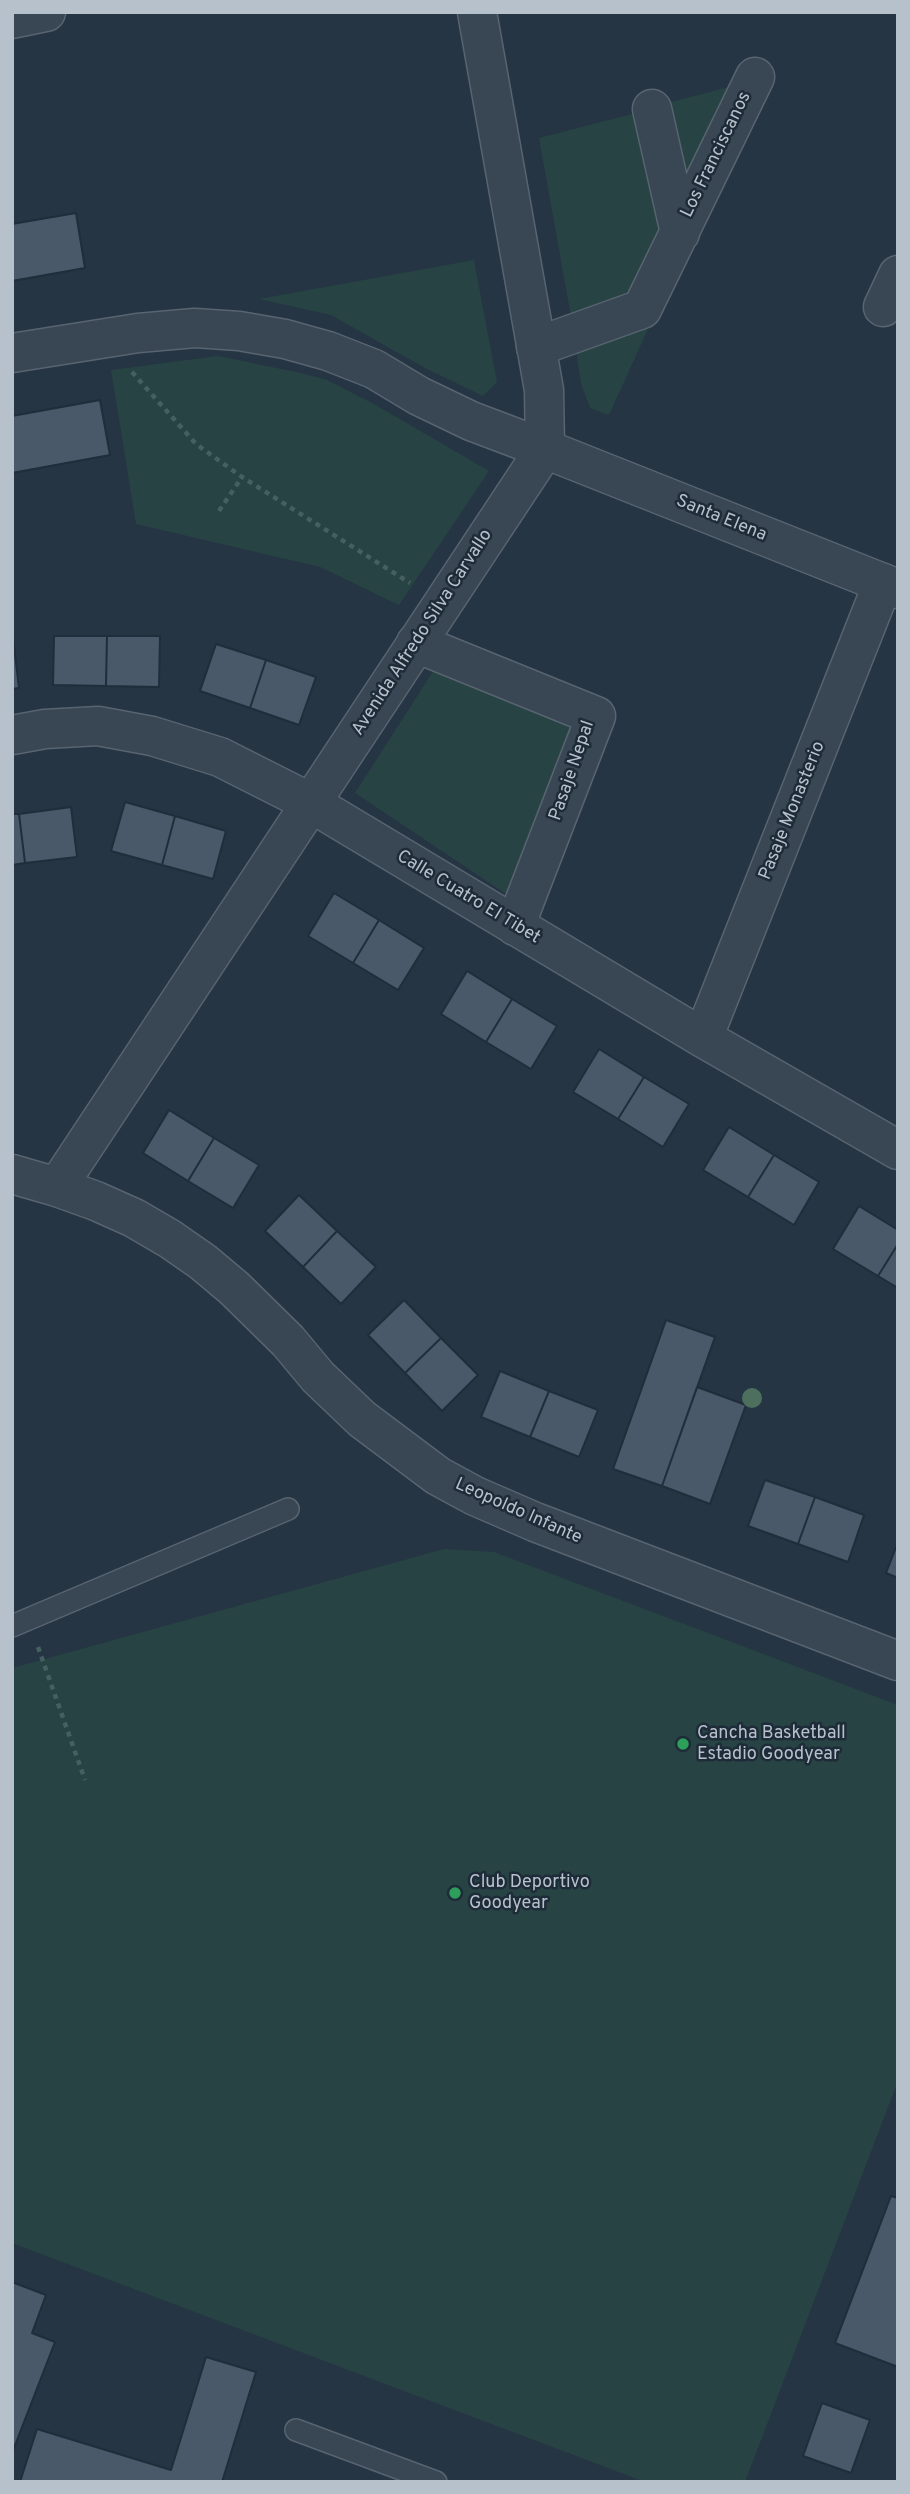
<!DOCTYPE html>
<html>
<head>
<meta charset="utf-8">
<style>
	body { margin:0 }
	#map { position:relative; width:910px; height:2494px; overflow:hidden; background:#253543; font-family:Overpass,sans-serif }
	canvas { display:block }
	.frame { position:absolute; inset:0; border:14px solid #b7c1cc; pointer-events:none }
</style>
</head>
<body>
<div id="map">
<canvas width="910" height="2494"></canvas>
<div class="frame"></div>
</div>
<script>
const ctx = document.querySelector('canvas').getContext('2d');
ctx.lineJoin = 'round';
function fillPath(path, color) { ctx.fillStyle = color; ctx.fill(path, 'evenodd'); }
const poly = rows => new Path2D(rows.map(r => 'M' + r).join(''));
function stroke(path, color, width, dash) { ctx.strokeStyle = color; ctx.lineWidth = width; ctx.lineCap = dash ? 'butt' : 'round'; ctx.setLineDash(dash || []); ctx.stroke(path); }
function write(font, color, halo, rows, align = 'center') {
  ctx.font = font + ' Overpass,sans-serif'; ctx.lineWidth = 5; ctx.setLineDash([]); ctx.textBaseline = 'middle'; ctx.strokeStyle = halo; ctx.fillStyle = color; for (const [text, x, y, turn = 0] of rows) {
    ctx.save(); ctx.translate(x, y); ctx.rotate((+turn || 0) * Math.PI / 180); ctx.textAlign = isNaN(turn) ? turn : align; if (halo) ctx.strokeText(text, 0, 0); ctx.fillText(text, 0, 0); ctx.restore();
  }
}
fillPath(poly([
	[740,84,688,202,660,105],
	[644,111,671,231,638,296,571,317,539,138],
	[474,260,497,382,483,396,425,368,331,315,259,299],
	[649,327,609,415,590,408,581,384,575,343],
	[218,356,301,373,327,380,374,404,489,471,399,605,320,567,136,524,111,370],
	[439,662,577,719,512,898,355,793],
	[444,1549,494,1552,898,1705,898,2081,745,2482,645,2482,12,2243,12,1668]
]), '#274344');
const building = poly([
	[76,213,85,268,12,281,12,224,76,213],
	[100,400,110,455,12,473,12,416,100,400],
	[54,636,107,636,106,686,53,685,54,636],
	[107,636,160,636,159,687,106,686,107,636],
	[13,638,19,688,12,689,12,638,13,638],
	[216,644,266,660,250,708,200,691,216,644],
	[266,660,316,677,299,725,250,708,266,660],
	[125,802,175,816,162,865,111,851,125,802],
	[71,807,77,857,25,863,19,814,71,807],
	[12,814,19,814,25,863,12,865,12,814],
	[175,816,226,831,213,879,162,865,175,816],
	[334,893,379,920,353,963,308,936,334,893],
	[379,920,424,948,398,990,353,963,379,920],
	[467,971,512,999,486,1042,441,1014,467,971],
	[512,999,557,1026,531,1069,486,1042,512,999],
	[599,1049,644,1077,618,1119,573,1092,599,1049],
	[644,1077,689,1104,663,1147,618,1119,644,1077],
	[169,1110,214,1138,188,1181,143,1153,169,1110],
	[729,1127,774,1155,748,1197,703,1170,729,1127],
	[214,1138,259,1165,233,1208,188,1181,214,1138],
	[774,1155,819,1182,794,1225,748,1197,774,1155],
	[299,1195,337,1231,303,1267,265,1231,299,1195],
	[859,1206,898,1230,898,1244,878,1276,833,1249,859,1206],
	[337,1231,376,1267,341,1304,303,1267,337,1231],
	[898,1244,898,1288,878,1276,898,1244],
	[404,1300,441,1338,405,1373,368,1335,404,1300],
	[666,1320,715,1337,662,1486,613,1469,666,1320],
	[441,1338,478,1375,442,1411,405,1373,441,1338],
	[500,1371,549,1391,530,1437,481,1417,500,1371],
	[697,1387,746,1405,710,1504,662,1486,697,1387],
	[549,1391,598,1410,579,1457,530,1437,549,1391],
	[765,1480,815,1497,798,1544,748,1526,765,1480],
	[815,1497,864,1515,848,1562,798,1544,815,1497],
	[898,1542,898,1578,886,1573,898,1542],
	[891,2196,898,2198,898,2367,835,2343,891,2196],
	[12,2282,46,2295,32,2333,55,2342,12,2453,12,2282],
	[206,2357,256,2372,222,2482,20,2482,37,2429,171,2470,206,2357],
	[822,2403,870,2420,851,2473,803,2456,822,2403]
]);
fillPath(building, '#495969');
stroke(building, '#202d3a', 2);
const service = poly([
	[12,1626,288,1509],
	[296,2430,436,2482]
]);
const minor = poly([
	[12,19,46,12],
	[652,109,680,233],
	[883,307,898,275],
	[536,347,642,309,755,77],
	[12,353,138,333,195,328,239,331,285,339,328,351,374,369,419,396,471,421,545,449],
	[416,643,596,716,515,926],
	[12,735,45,729,98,726,152,736,220,757,311,803,703,1038,898,1150],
	[703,1038,883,583],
	[12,1174,57,1187]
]);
const tertiary = poly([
	[477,12,544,390,545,449,57,1187,96,1201,134,1218,170,1239,203,1262,234,1288,288,1341,318,1377,362,1419,438,1476,475,1496,535,1522,898,1661],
	[545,449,898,589]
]);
stroke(service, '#586470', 24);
stroke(minor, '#586470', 41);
stroke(tertiary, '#586470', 41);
stroke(poly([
	[132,372,196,444,242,477,410,583],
	[219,511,242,477],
	[38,1647,85,1780]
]), '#456060', 4.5, [5, 5]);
stroke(service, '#394653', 21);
stroke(minor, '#394653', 38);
stroke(tertiary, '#394653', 38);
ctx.fillStyle = '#4d6f5d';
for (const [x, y] of [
	[752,1398]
]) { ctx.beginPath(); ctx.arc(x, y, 10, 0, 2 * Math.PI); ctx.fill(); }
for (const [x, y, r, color] of [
	[683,1744,7,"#2e9e5b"],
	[455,1893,7,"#2e9e5b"]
]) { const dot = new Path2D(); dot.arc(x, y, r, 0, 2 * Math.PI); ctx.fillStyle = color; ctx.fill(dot); stroke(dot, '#1e2b38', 2.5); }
write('18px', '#b7c1cc', '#1e2b38', [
	["Los Franciscanos",717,155,-64],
	["Santa Elena",721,519,22],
	["Avenida Alfredo Silva Carvallo",423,633,-57],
	["Pasaje Nepal",573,771,-71],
	["Pasaje Monasterio",793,811,-68],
	["Calle Cuatro El Tibet",468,898,31],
	["Leopoldo Infante",518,1512,24]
]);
write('18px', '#b7c1cc', '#1e2b38', [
	["Cancha Basketball",697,1734],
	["Estadio Goodyear",697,1755],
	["Club Deportivo",469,1883],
	["Goodyear",469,1904]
], 'left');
</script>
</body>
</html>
